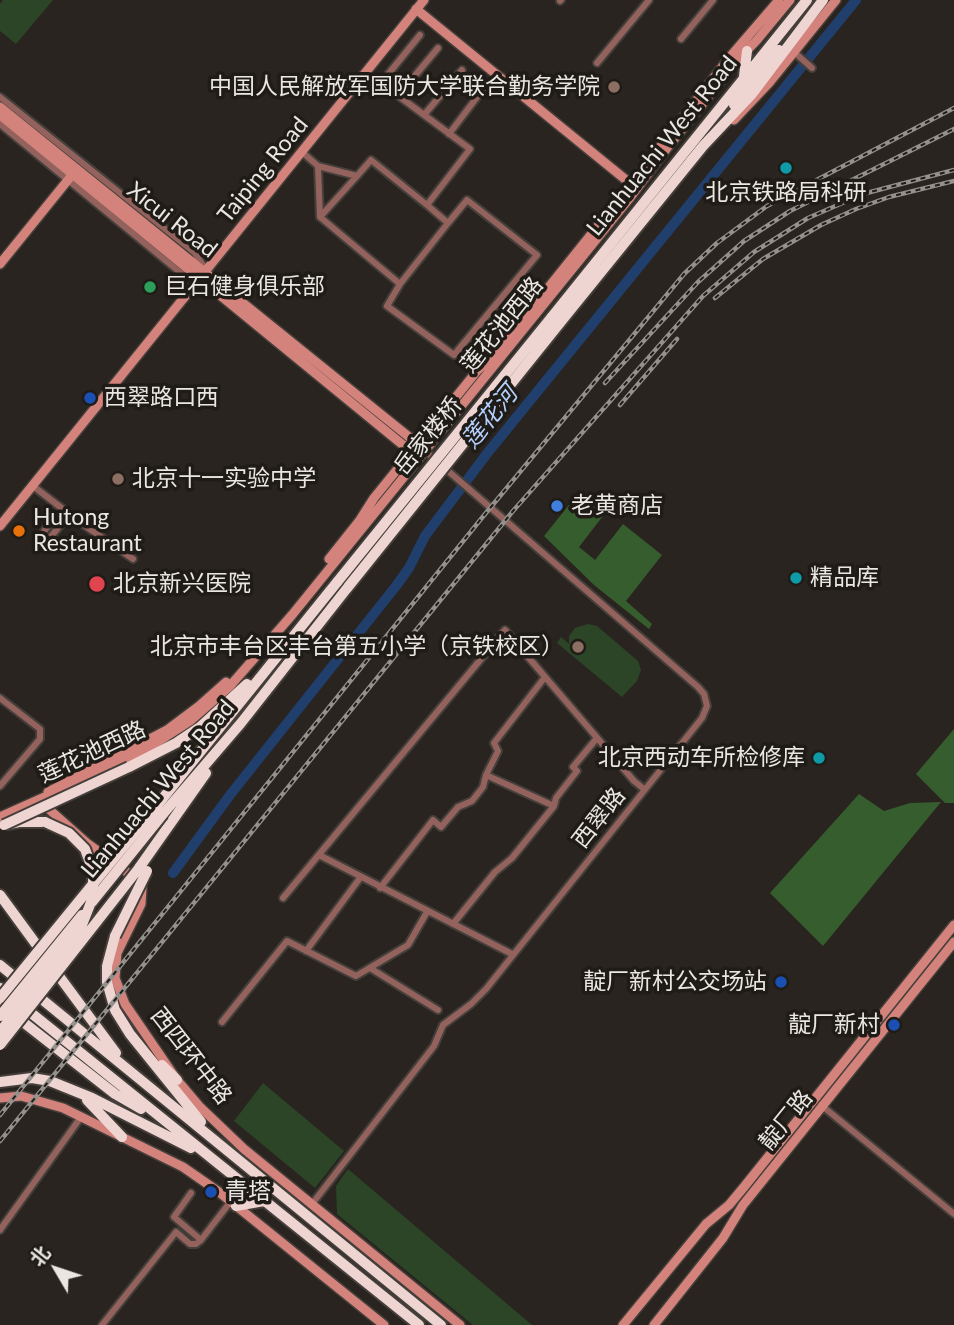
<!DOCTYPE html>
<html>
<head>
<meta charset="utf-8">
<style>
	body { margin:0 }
	#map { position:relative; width:954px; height:1325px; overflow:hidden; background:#29241f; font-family:Lato,"Noto Sans SC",sans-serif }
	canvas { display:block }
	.north { position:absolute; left:21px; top:1234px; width:70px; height:70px; -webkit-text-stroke:5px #1f1b16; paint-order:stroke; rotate:309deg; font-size:19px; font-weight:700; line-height:28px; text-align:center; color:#e9e6e3 }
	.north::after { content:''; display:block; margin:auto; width:24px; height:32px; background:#e9e6e3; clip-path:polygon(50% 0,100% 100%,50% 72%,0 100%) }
</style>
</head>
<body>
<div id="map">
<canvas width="954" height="1325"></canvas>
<div class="north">北</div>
</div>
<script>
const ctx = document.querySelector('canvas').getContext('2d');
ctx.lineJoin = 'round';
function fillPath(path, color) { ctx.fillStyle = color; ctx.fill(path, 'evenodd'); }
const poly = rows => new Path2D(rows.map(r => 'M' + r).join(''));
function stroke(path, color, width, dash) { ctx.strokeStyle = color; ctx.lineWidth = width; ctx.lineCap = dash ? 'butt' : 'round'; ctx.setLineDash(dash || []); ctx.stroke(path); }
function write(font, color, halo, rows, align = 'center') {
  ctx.font = font + ' Lato,"Noto Sans SC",sans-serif'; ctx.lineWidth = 7; ctx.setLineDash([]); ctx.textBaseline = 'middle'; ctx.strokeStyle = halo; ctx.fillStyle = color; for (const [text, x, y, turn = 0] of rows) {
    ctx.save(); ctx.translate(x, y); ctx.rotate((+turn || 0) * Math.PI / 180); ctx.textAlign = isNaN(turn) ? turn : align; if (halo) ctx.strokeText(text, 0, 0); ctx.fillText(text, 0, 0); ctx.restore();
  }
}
fillPath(poly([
	[3,0,53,0,16,44,0,31,0,4],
	[588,624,597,626,638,661,641,670,637,681,622,697,557,643,561,637,569,644,569,636,575,628],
	[263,1083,344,1151,315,1188,234,1121],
	[348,1169,532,1325,473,1325,337,1214,336,1186]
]), '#2c4527');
fillPath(poly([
	[581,490,606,512,579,547,595,560,623,524,662,555,626,601,652,624,649,629,594,585,544,536],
	[954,729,954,803,945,803,916,774],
	[859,794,884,811,910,803,941,802,823,946,770,893]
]), '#365d2d');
stroke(poly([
	[173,873,230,795,396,586,409,568,425,536,489,451,856,0]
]), '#213f6c', 10);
const street = poly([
	[560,1,561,0],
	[681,39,713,0],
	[794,52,812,68],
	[597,63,649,0],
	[398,96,438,48],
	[0,97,195,253,206,270],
	[424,115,462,70],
	[0,124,182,274,199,279],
	[449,134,484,88],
	[302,152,318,166,357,176,371,160,427,205,470,149,381,83,420,35],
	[318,166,320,217,400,284,387,306,454,355,537,255,467,200,448,223,427,205],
	[320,217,357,176],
	[400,284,448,223],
	[33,486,81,523,133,559],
	[60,516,62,523,49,539,42,534,55,517,60,516,65,511],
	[545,677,494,743,498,751,486,775,554,806],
	[0,698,40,729,40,739,0,786],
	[319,855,512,954],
	[380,888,433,820,441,827,458,807,472,801,483,787,486,775],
	[283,898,505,630,634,781,644,789],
	[453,924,495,872,512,858,554,806,556,798,577,771,573,767,597,738],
	[306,951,360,878],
	[370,968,438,1010],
	[222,1022,287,941,356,976,408,945,427,912],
	[821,1105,954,1214],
	[191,1193,174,1217,201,1240,231,1201],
	[312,1204,434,1046,443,1025,471,1004,486,989,702,718,707,706,704,694,698,687,425,451],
	[0,1230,81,1117],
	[102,1325,176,1232,190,1244,196,1244,201,1240]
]);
const secondary = poly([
	[416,9,631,184],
	[0,107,409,437,420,442,422,447],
	[0,115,403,445,420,449],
	[734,120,769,83,836,0],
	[0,264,72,175],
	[0,526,424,0],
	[329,559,360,520,374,498,477,371,495,354,622,196,730,57,779,0],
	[48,792,167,730,199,706,226,682],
	[42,803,88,844,135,878,142,888,141,904,117,953,115,978,125,1004,177,1080,199,1106,244,1149,460,1325],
	[0,817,136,756,190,721,230,686,292,615,629,199,667,148,735,63,757,40,790,0],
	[0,1098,21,1096,63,1108,183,1167,219,1192,384,1325],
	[623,1325,706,1224,729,1205,744,1187,954,925],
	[654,1325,723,1238,743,1205,954,942]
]);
const highway = poly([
	[744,76,747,51],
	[734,105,779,50],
	[551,318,807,0],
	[559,324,703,146,752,94,823,0],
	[129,767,176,743,200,727,247,684],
	[155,808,338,581],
	[163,814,241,723,348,587],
	[9,824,19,822,45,822],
	[139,868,206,773],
	[0,895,44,955],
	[115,936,107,966,107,982,115,1010,130,1034,201,1122],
	[0,965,441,1325],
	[53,968,116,1053],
	[0,988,419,1325],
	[0,1004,115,1094,141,1109],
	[162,1065,177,1080],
	[0,1082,32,1078,50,1081,92,1098,191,1148],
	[87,1100,122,1137],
	[236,1206,264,1201]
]);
stroke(street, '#443f3a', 10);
stroke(secondary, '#443f3a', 12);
stroke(highway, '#443f3a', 14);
stroke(street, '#94625d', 6);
stroke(secondary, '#d3837b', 9);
stroke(highway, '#efd5d2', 10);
const rail = poly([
	[715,298,763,259,821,225,856,209,889,197,954,181],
	[605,383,698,282,744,241,790,211,954,129],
	[620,405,677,339],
	[0,1115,481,519,684,274,717,243,767,206,954,108],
	[0,1141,513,511,703,296,754,252,808,218,863,194,954,170]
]);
stroke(rail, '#94908c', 4.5);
stroke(rail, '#1f1b16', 2, [5]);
const highwayBridge = poly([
	[338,581,551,318],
	[348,587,559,324],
	[4,825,129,767],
	[92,902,163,814],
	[115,936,147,871],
	[0,998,155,808],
	[0,1016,82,915],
	[0,1032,82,925,93,897,93,871,85,849,69,833,45,822],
	[0,1045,139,868]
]);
stroke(highwayBridge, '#443f3a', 14, []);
stroke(highwayBridge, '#efd5d2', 10);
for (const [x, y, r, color] of [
	[614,87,7,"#8d6e63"],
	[786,168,7,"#0f9aa8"],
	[150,287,7,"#2e9e5b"],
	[90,398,7,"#1a4fb4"],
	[118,479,7,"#8d6e63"],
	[557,506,7,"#3f7fe0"],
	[19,531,7,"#e8710a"],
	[796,578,7,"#0f9aa8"],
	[97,584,9,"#e0444e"],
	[578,647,7,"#8d6e63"],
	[819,758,7,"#0f9aa8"],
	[781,982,7,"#1a4fb4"],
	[894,1025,7,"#1a4fb4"],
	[211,1192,7,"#1a4fb4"]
]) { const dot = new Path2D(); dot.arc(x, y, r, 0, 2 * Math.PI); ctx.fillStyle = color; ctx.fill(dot); stroke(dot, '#1f1b16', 2.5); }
write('23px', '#e9e6e3', '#1f1b16', [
	["中国人民解放军国防大学联合勤务学院",600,87,"right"],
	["北京铁路局科研",786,193,"center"],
	["巨石健身俱乐部",164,287],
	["西翠路口西",104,398],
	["北京十一实验中学",132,479],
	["老黄商店",571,506],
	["Hutong",33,518],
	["Restaurant",33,544],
	["精品库",810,578],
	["北京新兴医院",113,584],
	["北京市丰台区丰台第五小学（京铁校区）",564,647,"right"],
	["北京西动车所检修库",805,758,"right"],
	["靛厂新村公交场站",767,982,"right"],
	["靛厂新村",880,1025,"right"],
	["青塔",225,1192]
], 'left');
write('23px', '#e9e6e3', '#1f1b16', [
	["Lianhuachi West Road",662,146,-51],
	["Taiping Road",263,170,-51],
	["Xicui Road",172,220,38],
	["莲花池西路",502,325,-51],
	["岳家楼桥",428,436,-51],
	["莲花池西路",92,752,-25],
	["Lianhuachi West Road",158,789,-50],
	["西翠路",599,818,-52],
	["西四环中路",191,1056,52],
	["靛厂路",786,1120,-51]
]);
write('italic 24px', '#b3d0fd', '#1f1b16', [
	["莲花河",490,417,-51]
]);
</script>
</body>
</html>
